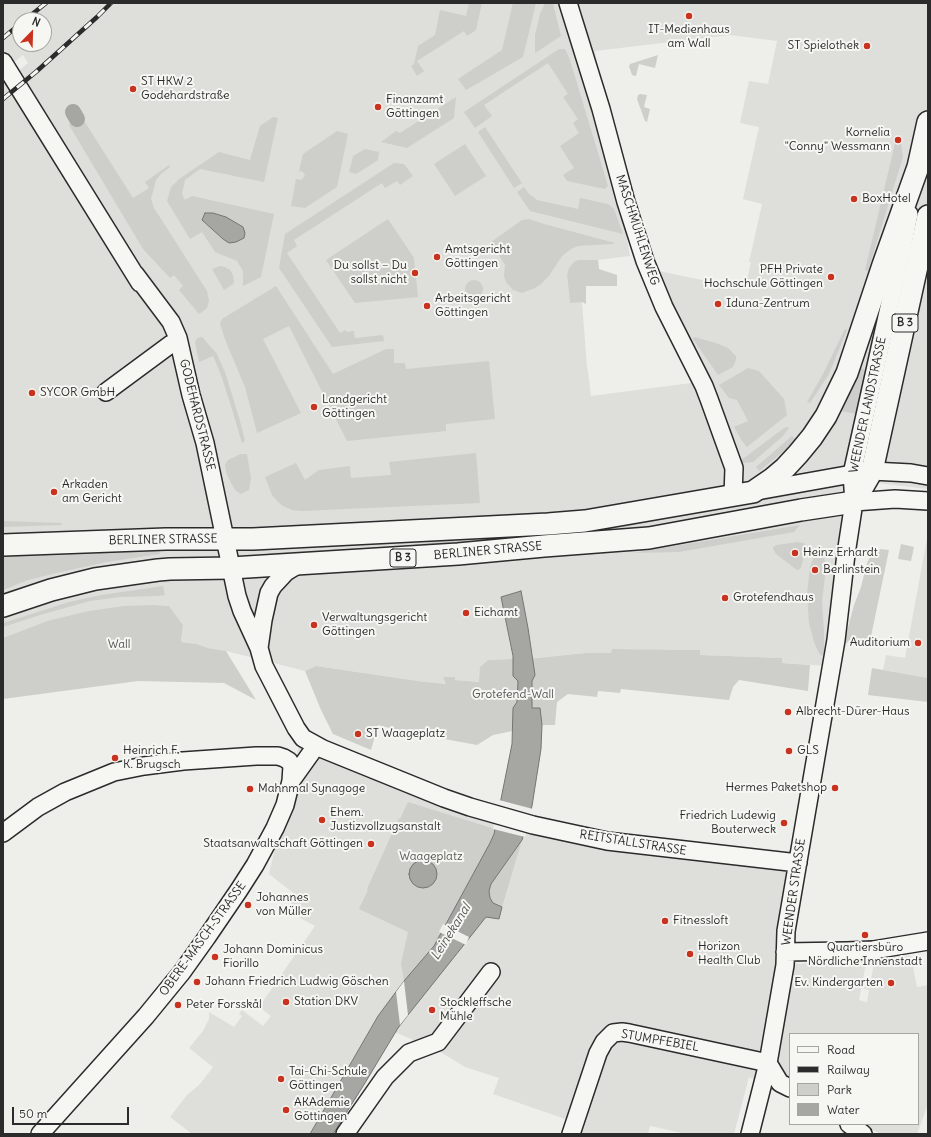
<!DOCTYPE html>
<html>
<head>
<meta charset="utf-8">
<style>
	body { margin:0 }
	#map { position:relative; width:931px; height:1137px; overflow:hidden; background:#eeeeea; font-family:Delius,sans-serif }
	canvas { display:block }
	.frame { position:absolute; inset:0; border:4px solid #2b2b2b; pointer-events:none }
	.legend { position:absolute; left:789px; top:1033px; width:130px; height:92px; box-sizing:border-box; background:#f6f6f2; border:1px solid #a5a5a2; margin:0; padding:5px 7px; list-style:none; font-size:12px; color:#2b2b2b }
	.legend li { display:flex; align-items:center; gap:8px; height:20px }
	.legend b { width:20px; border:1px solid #a5a5a2 }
	.north { position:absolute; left:12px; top:12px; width:40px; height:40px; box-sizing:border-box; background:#f6f6f2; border:1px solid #a5a5a2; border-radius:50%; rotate:23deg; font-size:11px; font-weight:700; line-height:16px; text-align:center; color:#2b2b2b }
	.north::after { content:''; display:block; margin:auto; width:14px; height:18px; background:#c8321e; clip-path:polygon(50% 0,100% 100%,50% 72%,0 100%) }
	.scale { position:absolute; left:12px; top:1107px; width:117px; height:18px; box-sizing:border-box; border:2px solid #2b2b2b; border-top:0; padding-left:5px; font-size:12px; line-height:14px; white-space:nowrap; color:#2b2b2b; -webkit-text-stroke:3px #f6f6f2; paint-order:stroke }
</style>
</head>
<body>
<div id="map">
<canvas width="931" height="1137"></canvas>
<div class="frame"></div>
<ul class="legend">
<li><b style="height:5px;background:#f6f6f2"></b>Road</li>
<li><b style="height:5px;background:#2b2b2b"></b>Railway</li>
<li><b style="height:11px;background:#cececa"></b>Park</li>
<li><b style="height:11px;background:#a6a6a3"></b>Water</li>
</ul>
<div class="north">N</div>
<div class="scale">50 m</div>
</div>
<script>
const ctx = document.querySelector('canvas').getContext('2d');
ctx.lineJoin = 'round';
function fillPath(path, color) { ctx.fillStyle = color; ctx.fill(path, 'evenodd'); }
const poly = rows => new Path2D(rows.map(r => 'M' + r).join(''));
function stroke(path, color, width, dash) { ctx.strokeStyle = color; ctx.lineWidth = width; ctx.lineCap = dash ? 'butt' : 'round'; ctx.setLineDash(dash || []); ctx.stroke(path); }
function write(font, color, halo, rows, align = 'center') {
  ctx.font = font + ' Delius,sans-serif'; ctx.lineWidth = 4; ctx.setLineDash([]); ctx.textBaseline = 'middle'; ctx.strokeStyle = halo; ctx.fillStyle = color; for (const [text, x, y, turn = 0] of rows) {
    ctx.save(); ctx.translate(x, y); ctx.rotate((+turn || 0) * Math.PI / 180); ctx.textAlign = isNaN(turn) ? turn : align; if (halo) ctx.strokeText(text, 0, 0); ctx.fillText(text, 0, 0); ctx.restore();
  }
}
fillPath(poly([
	[3,3,928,3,928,489,860,481,830,666,782,663,782,658,700,655,700,650,693,650,612,649,612,653,586,653,533,658,520,591,501,597,513,659,488,660,480,667,480,682,454,680,454,677,444,677,447,684,418,681,316,666,305,671,226,651,208,648,197,644,181,642,183,625,169,606,155,605,47,621,3,638,3,84,28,63,23,55,3,71,3,25,4,24,3,22],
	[20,20,44,20,44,44,20,44],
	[730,35,777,41,768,84,749,81,740,123,759,127,743,199,762,204,749,262,751,262,745,289,659,271,691,383,591,396,588,371,587,367,582,302,570,302,567,275,579,260,598,260,630,256,595,51],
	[928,533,928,678,883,670,886,655,905,658],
	[300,741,527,824,794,865,783,961,801,964,867,958,859,1000,867,1002,869,990,864,989,866,980,871,980,875,957,911,956,917,987,928,985,928,1104,917,1134,882,1134,857,1124,918,1124,918,1034,790,1034,790,1097,749,1077,734,1134,687,1134,650,1126,648,1134,569,1134,571,1121,493,1094,499,1078,465,1067,439,1051,395,1032,378,1016,310,1134,192,1134,170,1117,187,1095,200,1084,213,1067,189,1048,203,1031,209,1019,209,1012,234,1027,242,1016,239,1014,242,1010,263,1026,271,1016,259,1007,315,926,287,911,296,895,269,874]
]), '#dededb');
fillPath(poly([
	[469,3,482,3,476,30,467,36,464,31,417,61,424,71,417,76,411,66,414,64,418,46,435,35,440,10,466,16],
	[513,3,536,3,523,57,466,90,458,79,502,50],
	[545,3,553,3,561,36,535,53,535,35,540,14],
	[559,49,565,49,570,60,608,186,605,189,567,181,563,175,574,168,560,146,579,133,573,123,578,119,563,97,568,94,548,63,484,105,492,116,475,128,464,112],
	[658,55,655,68,639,64,636,76,632,75,629,66,630,64],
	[640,94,647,95,644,107,650,109,647,122,645,121,637,99,638,95],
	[456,97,454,118,407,148,381,142,396,131,400,133],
	[81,116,133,198,149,188,145,182,169,165,170,167,161,174,156,180,151,199,154,208,207,291,209,301,207,308,199,314,179,290,183,286,174,275,170,278,143,249,69,125],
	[273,117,278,118,264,182,200,169,185,180,182,194,185,200,192,196,274,214,261,277,243,286,243,271,237,261,215,252,202,232,190,239,167,201,171,187,179,179,219,152,250,160,260,126],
	[485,127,522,183,514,188,478,132],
	[337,131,348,134,337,187,305,208,291,206,296,179,301,180,305,176,303,172,299,171,303,154],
	[897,135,900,136,903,157,868,271,865,270],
	[465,144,486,176,455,196,434,164],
	[365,149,379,152,378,160,356,174,349,172,353,156],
	[394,163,404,164,413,176,400,185,397,181,385,188,382,183,294,240,297,246,287,253,340,333,345,330,347,332,354,331,355,338,383,335,384,341,332,347,279,268,285,234],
	[524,187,529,194,537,200,578,209,580,198,608,204,614,209,623,234,530,211,517,192],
	[388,219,414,258,418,297,355,303,326,260],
	[529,219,544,224,615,243,613,244,578,246,571,249,562,256,549,276,541,284,535,288,522,293,513,290,506,282,504,276,505,265,491,242,522,220],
	[578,260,598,260,599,269,617,275,617,286,586,286,586,304,582,302,570,303,567,275,569,268,574,262],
	[220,266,225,267,230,270,233,275,234,281,233,284,224,290,212,269],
	'465 289a9 9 0 1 1 18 0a9 9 0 1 1-18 0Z',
	[276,286,333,374,386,349,394,349,394,363,405,363,406,369,489,361,495,419,446,424,446,431,347,441,289,326,263,339,301,413,257,433,245,387,226,342,220,324,222,319],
	[845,329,847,330,829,374,810,403,807,402,823,374],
	[202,337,217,354,226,375,240,421,245,441,242,443,231,406,221,375,213,356,199,362,195,342,197,338],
	[694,337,716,343,728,348,736,356,736,360,733,367,718,375,693,339],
	[748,368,759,371,784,399,787,415,747,447,742,441,734,427,748,421,737,400,729,398,719,385],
	[861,368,864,369,866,372,857,414,840,411,858,370],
	[787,427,789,428,783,436,753,462,736,464,784,428],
	[792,436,797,441,759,471,756,467],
	[476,453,480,503,302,511,292,510,283,506,277,501,272,495,265,477,296,463,305,480,319,470,350,466,351,478,391,475,389,462],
	[241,454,247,454,251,478,249,490,241,494,236,491,231,483,227,475,225,465,227,461,230,459],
	[802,489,803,493,624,527,542,538,269,557,269,553,402,546,421,544,473,534],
	[3,521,61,523,62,525,3,527],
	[800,525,794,532,679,552,633,553],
	[797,542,804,543,806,546,806,549,801,567,800,569,797,570,776,554,773,549,773,547,777,545],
	[901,544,914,547,911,561,898,559],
	[880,549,889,550,869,646,844,642,854,605,861,587,867,563,871,555,875,550],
	[159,550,160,554,107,562,61,572,28,580,3,590,3,554],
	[819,554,824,556,826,568,822,601,824,631,824,652,822,656,819,653,814,642,809,623,807,593,810,567,814,557],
	[163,586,165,595,159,596,120,597,90,601,40,615,3,627,3,623,69,602,101,595],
	[155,605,169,606,183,625,181,642,197,644,208,648,226,651,256,700,224,683,138,681,3,699,3,638,47,621,89,611,124,606],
	[612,649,700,650,700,655,782,658,782,663,810,665,808,691,739,680,733,687,729,700,621,689,620,693,598,691,597,697,568,694,557,702,555,725,541,725,493,735,477,745,439,738,432,739,378,725,371,750,333,734,321,710,305,671,316,666,418,681,446,684,443,677,455,677,455,680,479,682,480,667,488,660,536,658,586,653,611,653],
	[872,668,928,678,928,702,868,695],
	[408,802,495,829,490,843,434,946,404,981,401,963,408,932,359,909,368,890,367,889,399,818,400,819],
	[522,840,502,907,493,903,490,898,489,891,491,884]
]), '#cececa');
const water = poly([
	[205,213,213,213,226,217,243,227,245,233,244,238,236,242,229,243,223,239,202,220,205,213],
	[521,591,528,628,535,675,532,681,532,708,540,708,542,725,541,749,532,806,522,840,491,884,489,891,490,898,493,903,502,907,499,919,486,917,408,1015,398,1028,365,1083,333,1134,310,1134,378,1016,404,981,434,946,490,843,494,834,512,744,513,708,517,702,518,681,513,676,513,656,501,597,521,591],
	'409 874a14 14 0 1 1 28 0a14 14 0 1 1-28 0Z'
]);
fillPath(water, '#a6a6a3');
stroke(water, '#757573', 1);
fillPath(poly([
	[499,800,533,809,525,837,493,829],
	[443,924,469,937,466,945,439,932],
	[404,981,408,1015,400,1025,396,992]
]), '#eeeeea');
stroke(poly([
	[73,112,77,119]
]), '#a6a6a3', 16);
const minor = poly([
	[568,3,601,109,626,202,645,261,664,307,704,386,709,399,734,468,733,496],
	[3,62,140,283],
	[135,274,171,322,178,338,191,395,205,443,237,596,242,611,259,648,264,666,296,728,303,738,323,749,444,798,470,807,533,825,607,841,798,863],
	[106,392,171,344],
	[757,491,852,474,872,471,911,473,928,476],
	[854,502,895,499,928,501],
	[259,648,263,620,269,593,273,586,286,572,301,563],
	[291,781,316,746],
	[3,833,38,807,65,792,114,772,144,766,183,761,256,756,278,756,284,758,289,761,292,766,291,781,285,805,275,828,255,865,239,890,207,937,182,972,146,1016,40,1134],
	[785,952,846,951,873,950,928,941],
	[768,1063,780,1083,790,1088],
	[849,1124,863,1134],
	[345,1134,385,1077,409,1053,438,1042,491,972],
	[571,1134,598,1053,604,1042,613,1033,622,1032,629,1033,768,1063],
	[750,1134,768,1063,785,965,786,931,836,640,846,554,854,502,852,474,902,249,909,214]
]);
const major = poly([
	[3,545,166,539,253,539,548,524,585,521,753,492,772,479,785,468,798,454,812,437,826,416,847,373,883,265,918,167,928,122],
	[3,606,51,590,95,579,158,570,170,569,231,568,458,554,544,546,649,538,801,510,854,502,872,471,928,216]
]);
stroke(minor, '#2b2b2b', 20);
stroke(major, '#2b2b2b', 24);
stroke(minor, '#f6f6f2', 17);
stroke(major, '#f6f6f2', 21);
const rail = poly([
	[25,20,46,3],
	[3,38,20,24],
	[3,99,37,71,97,17,111,3]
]);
stroke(rail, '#2b2b2b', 4.5);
stroke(rail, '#f6f6f2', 3, [9]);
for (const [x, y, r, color] of [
	[689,16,4,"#c8321e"],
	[867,46,4,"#c8321e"],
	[133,89,4,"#c8321e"],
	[378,107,4,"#c8321e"],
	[898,140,4,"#c8321e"],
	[854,199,4,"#c8321e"],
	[437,257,4,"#c8321e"],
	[415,273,4,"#c8321e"],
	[831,277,4,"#c8321e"],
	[718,304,4,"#c8321e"],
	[427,306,4,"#c8321e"],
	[32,393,4,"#c8321e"],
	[314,407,4,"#c8321e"],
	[54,492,4,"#c8321e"],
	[795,553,4,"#c8321e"],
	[815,570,4,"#c8321e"],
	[725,598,4,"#c8321e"],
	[466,613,4,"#c8321e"],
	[314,625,4,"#c8321e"],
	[918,643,4,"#c8321e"],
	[788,712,4,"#c8321e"],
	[358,734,4,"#c8321e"],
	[789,751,4,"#c8321e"],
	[115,758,4,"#c8321e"],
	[835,788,4,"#c8321e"],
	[250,789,4,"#c8321e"],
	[322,820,4,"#c8321e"],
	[784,823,4,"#c8321e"],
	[371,844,4,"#c8321e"],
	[248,905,4,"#c8321e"],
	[665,921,4,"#c8321e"],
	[865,935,4,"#c8321e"],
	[690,954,4,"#c8321e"],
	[215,957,4,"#c8321e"],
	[197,982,4,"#c8321e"],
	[891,983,4,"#c8321e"],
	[286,1002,4,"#c8321e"],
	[178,1005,4,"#c8321e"],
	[432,1010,4,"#c8321e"],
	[281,1079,4,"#c8321e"],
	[286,1110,4,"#c8321e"]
]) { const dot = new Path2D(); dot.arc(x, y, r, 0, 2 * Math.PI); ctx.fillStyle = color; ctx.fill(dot); stroke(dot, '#f6f6f2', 1.5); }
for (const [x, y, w] of [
	[905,323,26],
	[403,558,26]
]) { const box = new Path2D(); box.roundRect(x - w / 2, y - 9, w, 18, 3); ctx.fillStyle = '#f6f6f2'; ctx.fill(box); stroke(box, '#2b2b2b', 1); }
write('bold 11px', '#2b2b2b', null, [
	["B 3",905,323],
	["B 3",403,558]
]);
write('12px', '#2b2b2b', '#f6f6f2', [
	["IT-Medienhaus",689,30,"center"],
	["am Wall",689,44,"center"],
	["ST Spielothek",859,46,"right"],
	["ST HKW 2",141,82],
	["Godehardstraße",141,96],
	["Finanzamt",386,100],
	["Göttingen",386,114],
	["Kornelia",890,133,"right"],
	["\"Conny\" Wessmann",890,147,"right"],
	["BoxHotel",862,199],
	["Amtsgericht",445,250],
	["Göttingen",445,264],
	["Du sollst – Du",407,266,"right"],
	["sollst nicht",407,280,"right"],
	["PFH Private",823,270,"right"],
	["Hochschule Göttingen",823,284,"right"],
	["Arbeitsgericht",435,299],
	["Göttingen",435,313],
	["Iduna-Zentrum",726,304],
	["SYCOR GmbH",40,393],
	["Landgericht",322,400],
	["Göttingen",322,414],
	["Arkaden",62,485],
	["am Gericht",62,499],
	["Heinz Erhardt",803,553],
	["Berlinstein",823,570],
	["Grotefendhaus",733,598],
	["Eichamt",474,613],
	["Verwaltungsgericht",322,618],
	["Göttingen",322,632],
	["Auditorium",910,643,"right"],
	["Albrecht-Dürer-Haus",796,712],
	["ST Waageplatz",366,734],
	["Heinrich F.",123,751],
	["K. Brugsch",123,765],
	["GLS",797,751],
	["Hermes Paketshop",827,788,"right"],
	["Mahnmal Synagoge",258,789],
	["Ehem.",330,813],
	["Justizvollzugsanstalt",330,827],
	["Friedrich Ludewig",776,816,"right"],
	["Bouterweck",776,830,"right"],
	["Staatsanwaltschaft Göttingen",363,844,"right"],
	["Johannes",256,898],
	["von Müller",256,912],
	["Fitnessloft",673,921],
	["Horizon",698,947],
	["Health Club",698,961],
	["Quartiersbüro",865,948,"center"],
	["Nördliche Innenstadt",865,962,"center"],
	["Johann Dominicus",223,950],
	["Fiorillo",223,964],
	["Johann Friedrich Ludwig Göschen",205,982],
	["Ev. Kindergarten",883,983,"right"],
	["Station DKV",294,1002],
	["Stockleffsche",440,1003],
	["Mühle",440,1017],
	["Peter Forsskål",186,1005],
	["Tai-Chi-Schule",289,1072],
	["Göttingen",289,1086],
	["AKAdemie",294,1103],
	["Göttingen",294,1117]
], 'left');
write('12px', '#2b2b2b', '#f6f6f2', [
	["MASCHMÜHLENWEG",637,230,72],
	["WEENDER LANDSTRASSE",868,405,-78],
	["GODEHARDSTRASSE",197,415,76],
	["BERLINER STRASSE",163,540,-1],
	["BERLINER STRASSE",488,551,-5],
	["REITSTALLSTRASSE",633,843,9],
	["WEENDER STRASSE",794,892,-82],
	["OBERE-MASCH-STRASSE",203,939,-54],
	["STUMPFEBIEL",660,1041,10]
]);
write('12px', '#545453', '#f6f6f2', [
	["Wall",119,645],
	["Grotefend-Wall",513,695],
	["Waageplatz",431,857]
]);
write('italic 13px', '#565655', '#f6f6f2', [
	["Leinekanal",451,932,-58]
]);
</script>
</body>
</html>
